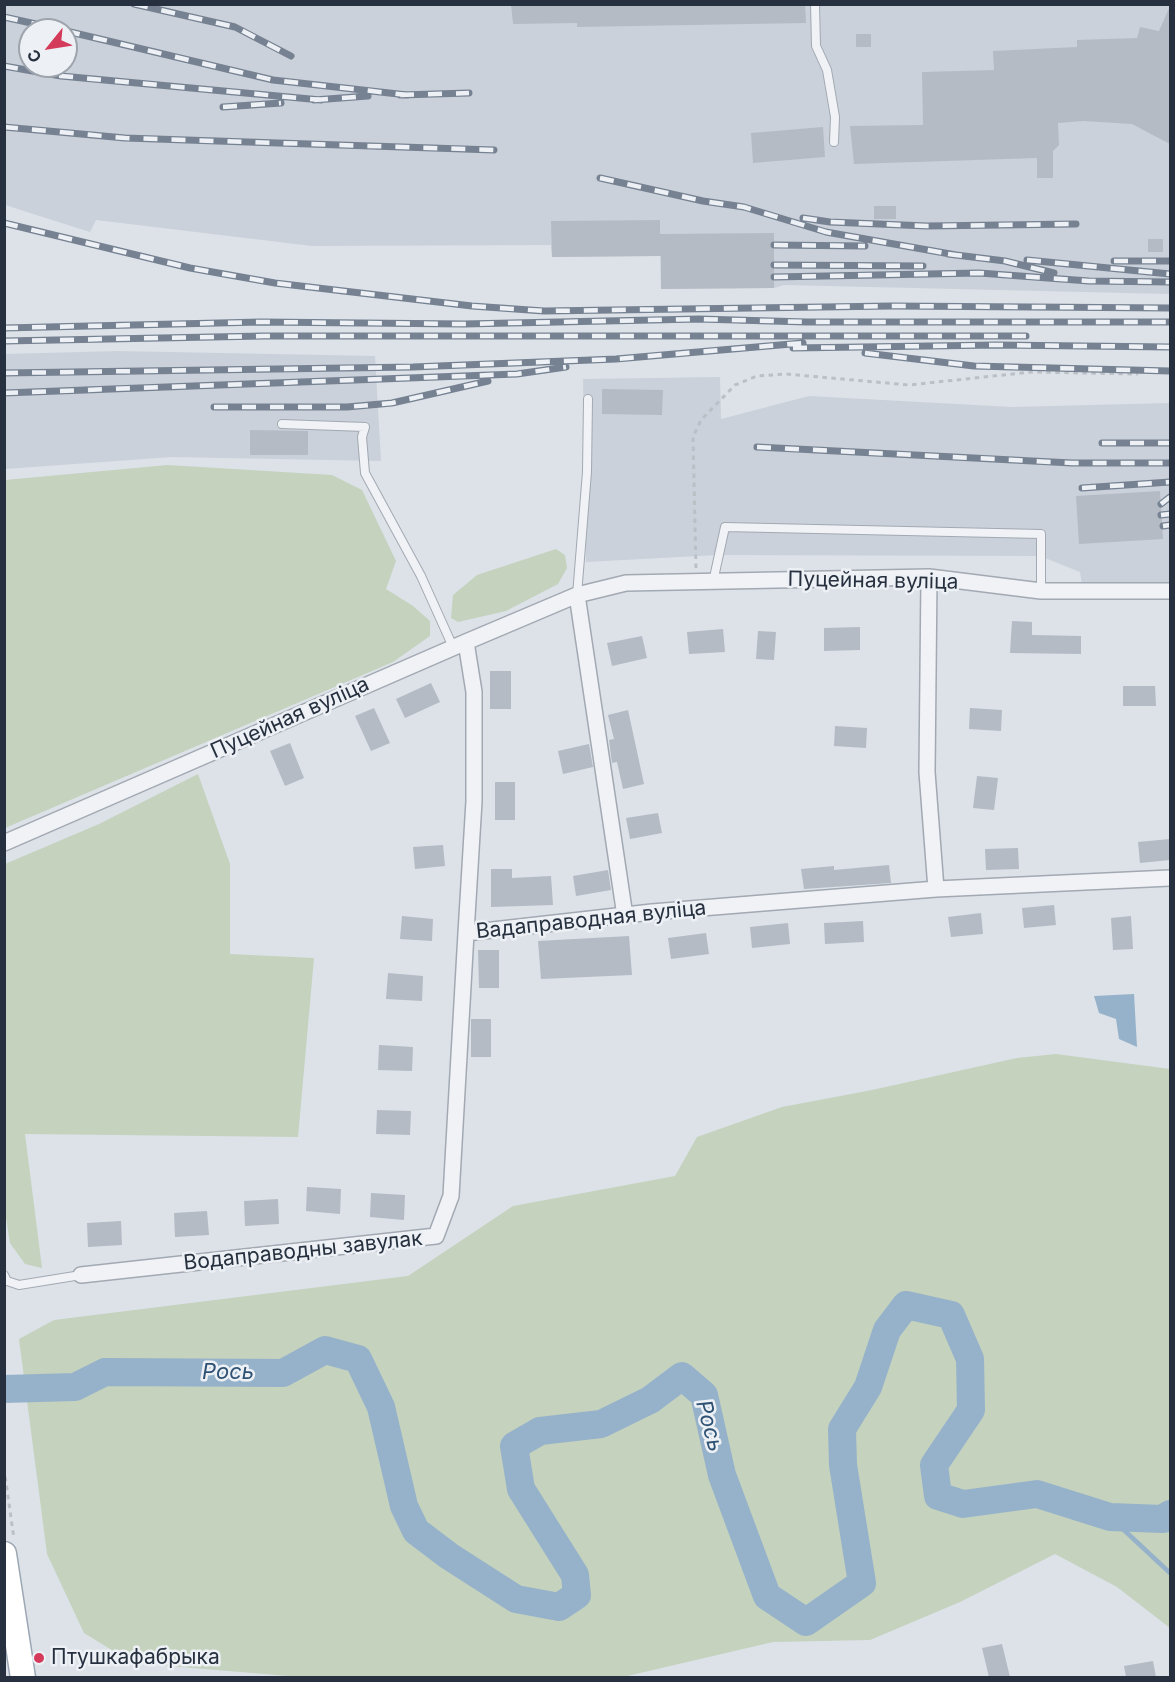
<!DOCTYPE html>
<html>
<head>
<meta charset="utf-8">
<style>
	body { margin:0 }
	#map { position:relative; width:1175px; height:1682px; overflow:hidden; background:#dde2e8; font-family:Inter,sans-serif }
	canvas { display:block }
	.frame { position:absolute; inset:0; border:6px solid #26303f; pointer-events:none }
	.north { position:absolute; left:18px; top:18px; width:60px; height:60px; box-sizing:border-box; background:#edf1f5; border:2px solid #9da4ac; border-radius:50%; rotate:240deg; font-size:16px; font-weight:700; line-height:24px; text-align:center; color:#26303f }
	.north::after { content:''; display:block; margin:auto; width:21px; height:27px; background:#d43b5b; clip-path:polygon(50% 0,100% 100%,50% 72%,0 100%) }
</style>
</head>
<body>
<div id="map">
<canvas width="1175" height="1682"></canvas>
<div class="frame"></div>
<div class="north">С</div>
</div>
<script>
const ctx = document.querySelector('canvas').getContext('2d');
ctx.lineJoin = 'round';
function fillPath(path, color) { ctx.fillStyle = color; ctx.fill(path, 'evenodd'); }
const poly = rows => new Path2D(rows.map(r => 'M' + r).join(''));
function stroke(path, color, width, dash) { ctx.strokeStyle = color; ctx.lineWidth = width; ctx.lineCap = dash ? 'butt' : 'round'; ctx.setLineDash(dash || []); ctx.stroke(path); }
function write(font, color, halo, rows, align = 'center') {
  ctx.font = font + ' Inter,sans-serif'; ctx.lineWidth = 5; ctx.setLineDash([]); ctx.textBaseline = 'middle'; ctx.strokeStyle = halo; ctx.fillStyle = color; for (const [text, x, y, turn = 0] of rows) {
    ctx.save(); ctx.translate(x, y); ctx.rotate((+turn || 0) * Math.PI / 180); ctx.textAlign = isNaN(turn) ? turn : align; if (halo) ctx.strokeText(text, 0, 0); ctx.fillText(text, 0, 0); ctx.restore();
  }
}
fillPath(poly([
	[5,5,1170,5,1170,294,784,285,774,288,661,289,660,256,552,257,551,245,312,246,96,220,90,232,5,205],
	[30,30,66,30,66,66,30,66],
	[118,351,375,356,381,461,172,457,5,469,5,354],
	[720,377,721,419,809,396,1012,407,1170,403,1170,583,1082,585,1080,572,1040,556,717,555,586,562,583,379]
]), '#cbd1da');
fillPath(poly([
	[168,465,332,475,362,490,396,561,386,589,413,606,430,621,430,636,393,662,5,828,5,480],
	[556,549,565,555,567,568,558,584,506,611,458,622,451,618,453,595,477,575],
	[198,774,230,864,230,954,314,958,298,1137,25,1134,42,1268,25,1264,10,1243,5,1212,5,864,99,824],
	[1056,1054,1170,1069,1170,1628,1117,1587,1055,1554,960,1602,870,1640,773,1642,623,1677,312,1678,133,1663,84,1633,47,1554,19,1339,54,1320,408,1276,513,1206,675,1176,697,1137,782,1107,872,1090,1017,1058]
]), '#c4d2be');
fillPath(poly([
	[1134,994,1137,1047,1119,1039,1116,1019,1099,1013,1094,996]
]), '#96b2ca');
stroke(poly([
	[1110,1517,1170,1573]
]), '#96b2ca', 4.5);
stroke(poly([
	[4,1389,75,1387,105,1372,283,1373,325,1350,358,1359,381,1407,404,1506,416,1531,449,1556,516,1599,559,1607,577,1595,575,1575,521,1489,514,1446,540,1431,601,1424,650,1400,682,1376,704,1395,722,1475,767,1596,806,1622,862,1583,843,1465,842,1429,868,1387,887,1330,906,1305,951,1315,970,1359,971,1410,934,1465,938,1496,963,1504,1037,1494,1110,1517,1163,1519,1170,1514]
]), '#96b2ca', 28);
fillPath(poly([
	[511,4,805,4,806,23,577,27,577,23,513,24],
	[1170,6,1170,144,1132,124,1083,121,1058,123,1059,145,1053,151,1053,178,1037,178,1037,158,854,164,850,126,923,125,922,72,994,70,993,51,1077,47,1077,40,1137,38,1140,27,1159,31],
	[856,34,871,34,871,47,856,47],
	[823,127,825,157,753,163,751,133],
	[874,206,896,206,896,219,874,219],
	[660,220,660,234,774,233,774,288,661,289,661,256,552,257,551,221],
	[1148,239,1163,239,1163,252,1148,252],
	[602,389,663,390,662,415,602,414],
	[250,430,308,431,308,455,250,455],
	[1160,491,1163,539,1079,544,1076,496],
	[1012,621,1032,622,1032,635,1081,636,1081,654,1010,653],
	[860,627,860,650,824,651,824,628],
	[723,629,725,652,689,654,687,632],
	[758,631,776,632,774,660,756,659],
	[642,636,647,658,612,666,607,643],
	[490,671,511,671,511,709,490,709],
	[431,683,440,702,405,718,396,699],
	[1123,686,1155,686,1156,706,1123,706],
	[374,708,390,743,371,751,355,716],
	[970,708,1002,710,1001,731,969,729],
	[628,710,644,784,623,789,617,762,612,763,609,740,614,739,608,715],
	[835,726,867,728,866,748,834,746],
	[290,743,304,778,285,786,270,751],
	[589,744,593,767,563,774,558,751],
	[977,776,998,778,994,810,973,808],
	[495,782,515,782,515,820,495,820],
	[658,813,662,833,630,839,626,818],
	[1170,839,1170,860,1140,863,1138,842],
	[443,845,445,866,415,869,413,847],
	[1018,848,1019,869,986,870,985,849],
	[889,865,891,883,804,889,801,869,834,866,834,870],
	[491,869,512,869,512,878,551,876,553,905,491,907],
	[608,870,611,890,576,896,573,876],
	[1054,905,1056,925,1024,928,1022,908],
	[981,913,983,934,951,937,948,917],
	[402,916,433,919,432,941,400,939],
	[1131,916,1133,949,1113,950,1111,918],
	[863,921,864,942,825,944,824,923],
	[788,923,790,944,752,948,750,927],
	[706,933,709,954,671,959,668,938],
	[629,936,632,975,541,979,538,941],
	[478,950,499,950,499,988,479,988],
	[388,973,423,976,422,1001,386,999],
	[471,1019,491,1019,491,1057,471,1057],
	[379,1045,413,1047,412,1071,378,1070],
	[377,1110,411,1111,410,1135,376,1134],
	[307,1187,341,1189,340,1214,306,1211],
	[371,1193,405,1195,404,1220,370,1217],
	[278,1199,279,1224,245,1226,244,1201],
	[207,1211,209,1235,175,1237,174,1213],
	[121,1221,122,1245,88,1247,87,1223],
	[1002,1644,1010,1677,989,1677,982,1648],
	[1153,1661,1156,1677,1126,1677,1124,1666]
]), '#b4bbc5');
const service = poly([
	[815,4,816,46,827,70,835,117,834,142],
	[282,424,365,427,362,437,365,473,421,576,453,647],
	[713,582,725,527,1041,534,1041,591],
	[577,595,587,472,588,399],
	[4,1275,7,1281,19,1285,81,1275]
]);
const minor = poly([
	[577,595,625,916],
	[466,642,474,692,474,801,466,933,652,912,936,889,927,772,929,577],
	[4,843,466,642,577,595,626,583,929,577,1041,591,1170,591],
	[936,889,1170,878],
	[81,1275,436,1236,451,1196,466,933]
]);
const primary = poly([
	[4,1554,23,1678]
]);
stroke(service, '#a2a9b2', 10);
stroke(minor, '#a2a9b2', 18);
stroke(primary, '#9ca7b4', 27);
stroke(poly([
	[696,568,693,437,701,420,735,385,757,376,786,374,909,385,1031,372,1138,374],
	[4,1468,14,1539]
]), '#bbc0c6', 3, [4.5, 4.5]);
stroke(service, '#f0f2f6', 8);
stroke(minor, '#f0f2f6', 15);
stroke(primary, '#fff', 24);
const rail = poly([
	[134,4,235,27,291,56],
	[4,17,63,30],
	[66,31,273,80,407,95],
	[4,66,61,76,321,100],
	[400,95,469,93],
	[314,100,368,96],
	[223,107,281,103],
	[4,127,125,138,494,150],
	[600,178,703,201,744,207,826,232,956,255],
	[803,218,830,222,927,226,1076,224],
	[4,223,190,268,275,283,472,306,544,311,892,306,1170,308],
	[774,245,865,246],
	[948,254,1005,261,1054,273],
	[1027,260,1170,274],
	[1114,261,1170,261],
	[774,265,923,266],
	[774,277,979,273,1089,281,1170,282],
	[4,328,261,322,464,324,699,319,807,322,1170,322],
	[4,341,264,336,1026,336],
	[793,348,997,345,1170,347],
	[865,353,974,366,1170,371],
	[4,373,413,367,616,359,803,343],
	[4,393,517,374,566,367],
	[214,407,347,407,392,403,488,381],
	[1102,443,1170,443],
	[757,447,1072,463,1170,463],
	[1082,488,1170,482],
	[1161,504,1170,497],
	[1161,515,1170,514],
	[1163,526,1170,525]
]);
stroke(rail, '#768292', 7);
stroke(rail, '#edf1f5', 4.5, [14]);
for (const [x, y, r, color] of [
	[39,1658,6,"#d43b5b"]
]) { const dot = new Path2D(); dot.arc(x, y, r, 0, 2 * Math.PI); ctx.fillStyle = color; ctx.fill(dot); stroke(dot, '#edf1f5', 2); }
write('21px', '#26303f', '#edf1f5', [
	["Пуцейная вуліца",873,581,1],
	["Пуцейная вуліца",290,718,-24],
	["Вадаправодная вуліца",591,920,-6],
	["Водаправодны завулак",303,1251,-6]
]);
write('21px', '#26303f', '#edf1f5', [
	["Птушкафабрыка",51,1658]
], 'left');
write('italic 22px', '#2f5274', '#edf1f5', [
	["Рось",228,1372],
	["Рось",709,1426,75]
]);
</script>
</body>
</html>
